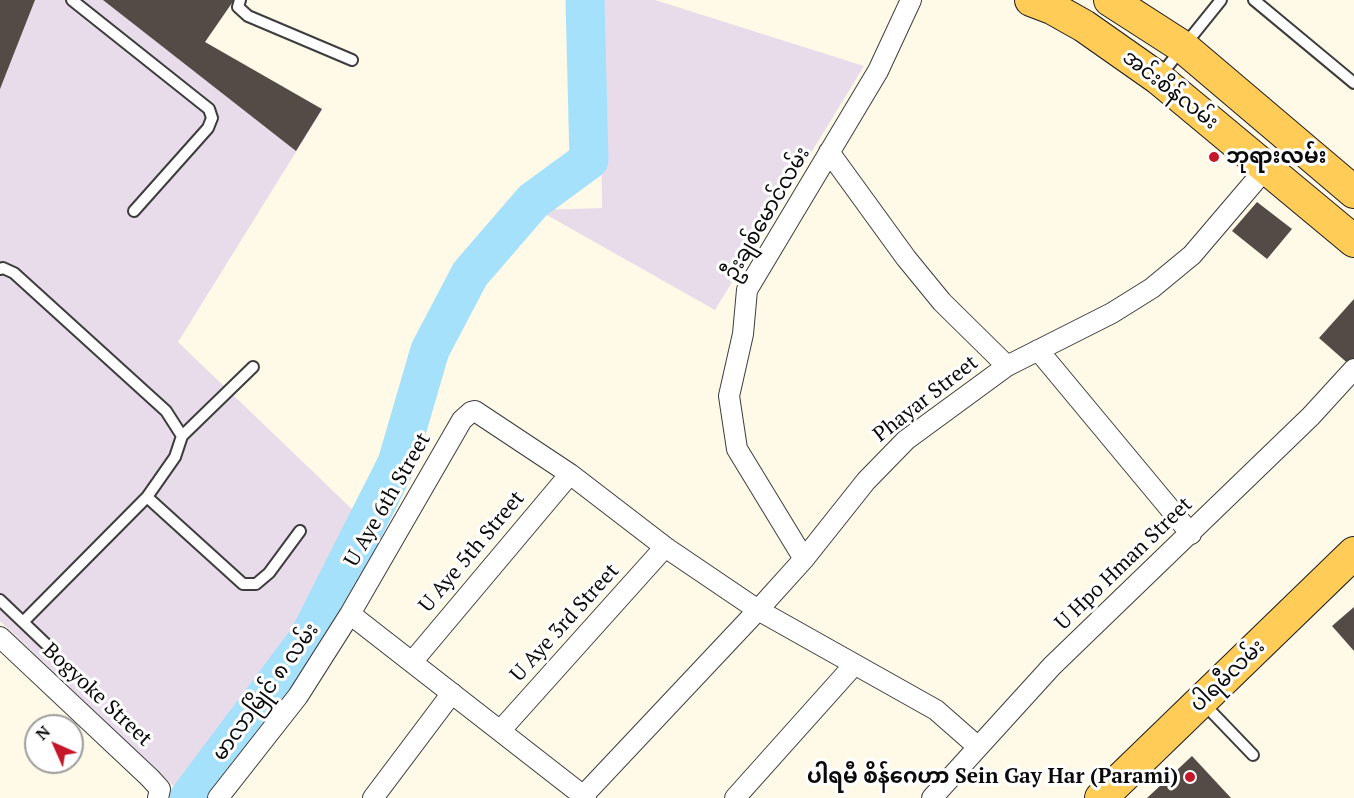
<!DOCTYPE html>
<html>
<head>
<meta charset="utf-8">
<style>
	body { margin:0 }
	#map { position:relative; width:1354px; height:798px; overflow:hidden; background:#fff9e7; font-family:"PT Serif",serif }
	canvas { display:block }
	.north { position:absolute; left:24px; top:714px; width:60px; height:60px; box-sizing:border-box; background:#fff; border:2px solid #9d9d9d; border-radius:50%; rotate:315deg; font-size:16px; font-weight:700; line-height:24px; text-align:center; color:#0a0a0a }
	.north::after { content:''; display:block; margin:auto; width:21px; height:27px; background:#c61629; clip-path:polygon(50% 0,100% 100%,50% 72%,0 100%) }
</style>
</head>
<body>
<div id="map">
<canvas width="1354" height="798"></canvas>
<div class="north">N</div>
</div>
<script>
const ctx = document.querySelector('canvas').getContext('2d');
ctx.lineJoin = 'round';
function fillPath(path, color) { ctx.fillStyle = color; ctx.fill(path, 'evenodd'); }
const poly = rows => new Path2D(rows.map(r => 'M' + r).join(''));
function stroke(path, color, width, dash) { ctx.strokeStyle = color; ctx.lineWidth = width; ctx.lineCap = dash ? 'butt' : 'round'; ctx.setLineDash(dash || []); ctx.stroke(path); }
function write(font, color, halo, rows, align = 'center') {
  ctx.font = font + ' "PT Serif","Noto Sans Myanmar",serif'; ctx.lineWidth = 6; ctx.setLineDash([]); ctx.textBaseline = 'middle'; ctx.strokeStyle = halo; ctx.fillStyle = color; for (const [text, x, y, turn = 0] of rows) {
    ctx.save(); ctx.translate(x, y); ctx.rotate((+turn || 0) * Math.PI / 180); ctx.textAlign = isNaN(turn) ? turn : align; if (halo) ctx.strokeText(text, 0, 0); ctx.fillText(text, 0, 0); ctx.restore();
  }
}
fillPath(poly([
	[0,0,234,0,205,42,322,110,178,342,356,513,300,627,180,792,0,621],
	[600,0,655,0,864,66,715,310,538,210,602,208]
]), '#e8dceb');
stroke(poly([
	[189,798,308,639,397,463,430,350,470,274,533,201,589,160,585,0]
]), '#a6e1fc', 39);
fillPath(poly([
	[0,0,35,0,0,89],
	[103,0,234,0,205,42,322,109,296,151],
	[1257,202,1292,229,1267,259,1232,231],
	[1354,299,1354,364,1352,367,1319,338],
	[1354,607,1354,651,1332,626],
	[1192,756,1231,798,1147,798]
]), '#544a46');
const lane = poly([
	[72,0,209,109,212,118,208,128,134,211],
	[240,0,238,7,248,16,352,60],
	[1254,0,1354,83],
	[1159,77,1221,0],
	[0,269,3,268,14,273,166,411,182,436],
	[147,497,243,584,256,584,269,573,300,531],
	[0,600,46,644],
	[23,622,147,497,175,457,182,436,253,367],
	[1204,704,1253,755]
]);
const street = poly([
	[829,152,906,258,942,302,1007,366],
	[1038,350,1191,534],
	[804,559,737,449,729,396,743,334,747,290,878,71,911,0],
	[350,614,586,798],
	[0,637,150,778,160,789,158,798],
	[412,662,570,474],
	[500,731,665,547],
	[218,798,298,696,350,614,462,420,471,412,475,411,570,474,665,547,758,610,936,710,977,746],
	[373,798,452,693],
	[581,798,758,610,804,559,866,481,906,440,1007,366,1112,313,1152,288,1192,255,1267,167],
	[735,798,854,665],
	[932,798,1052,666,1311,416,1354,369]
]);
const primary = poly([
	[1031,0,1052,8,1084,26,1158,78,1354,241],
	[1110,0,1183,47,1354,192],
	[1101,798,1354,553]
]);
stroke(lane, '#3d3d3d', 14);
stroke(street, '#3d3d3d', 22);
stroke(primary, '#1b1b1b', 34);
stroke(lane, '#fff', 10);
stroke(street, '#fff', 20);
stroke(primary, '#ffcd57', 32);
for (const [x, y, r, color] of [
	[1214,157,6,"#c61629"],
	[1190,777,6,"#c61629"]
]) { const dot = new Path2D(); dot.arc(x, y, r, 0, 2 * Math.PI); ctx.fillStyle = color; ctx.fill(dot); stroke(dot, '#fff', 2); }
write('21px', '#0a0a0a', '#fff', [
	["အင်းစိန်လမ်း",1170,90,38],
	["ဦးချစ်မောင်လမ်း",767,214,-60],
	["Phayar Street",926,399,-38],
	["U Aye 6th Street",388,500,-60],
	["U Aye 5th Street",472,552,-50],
	["U Hpo Hman Street",1124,564,-44],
	["U Aye 3rd Street",565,623,-48],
	["ပါရမီလမ်း",1228,676,-44],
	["မာလာမြိုင် ၈ လမ်း",266,692,-54],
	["Bogyoke Street",97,695,43]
]);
write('bold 21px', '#0a0a0a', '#fff', [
	["ဘုရားလမ်း",1226,157],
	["ပါရမီ စိန်ဂေဟာ Sein Gay Har (Parami)",1178,777,"right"]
], 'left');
</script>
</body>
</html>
